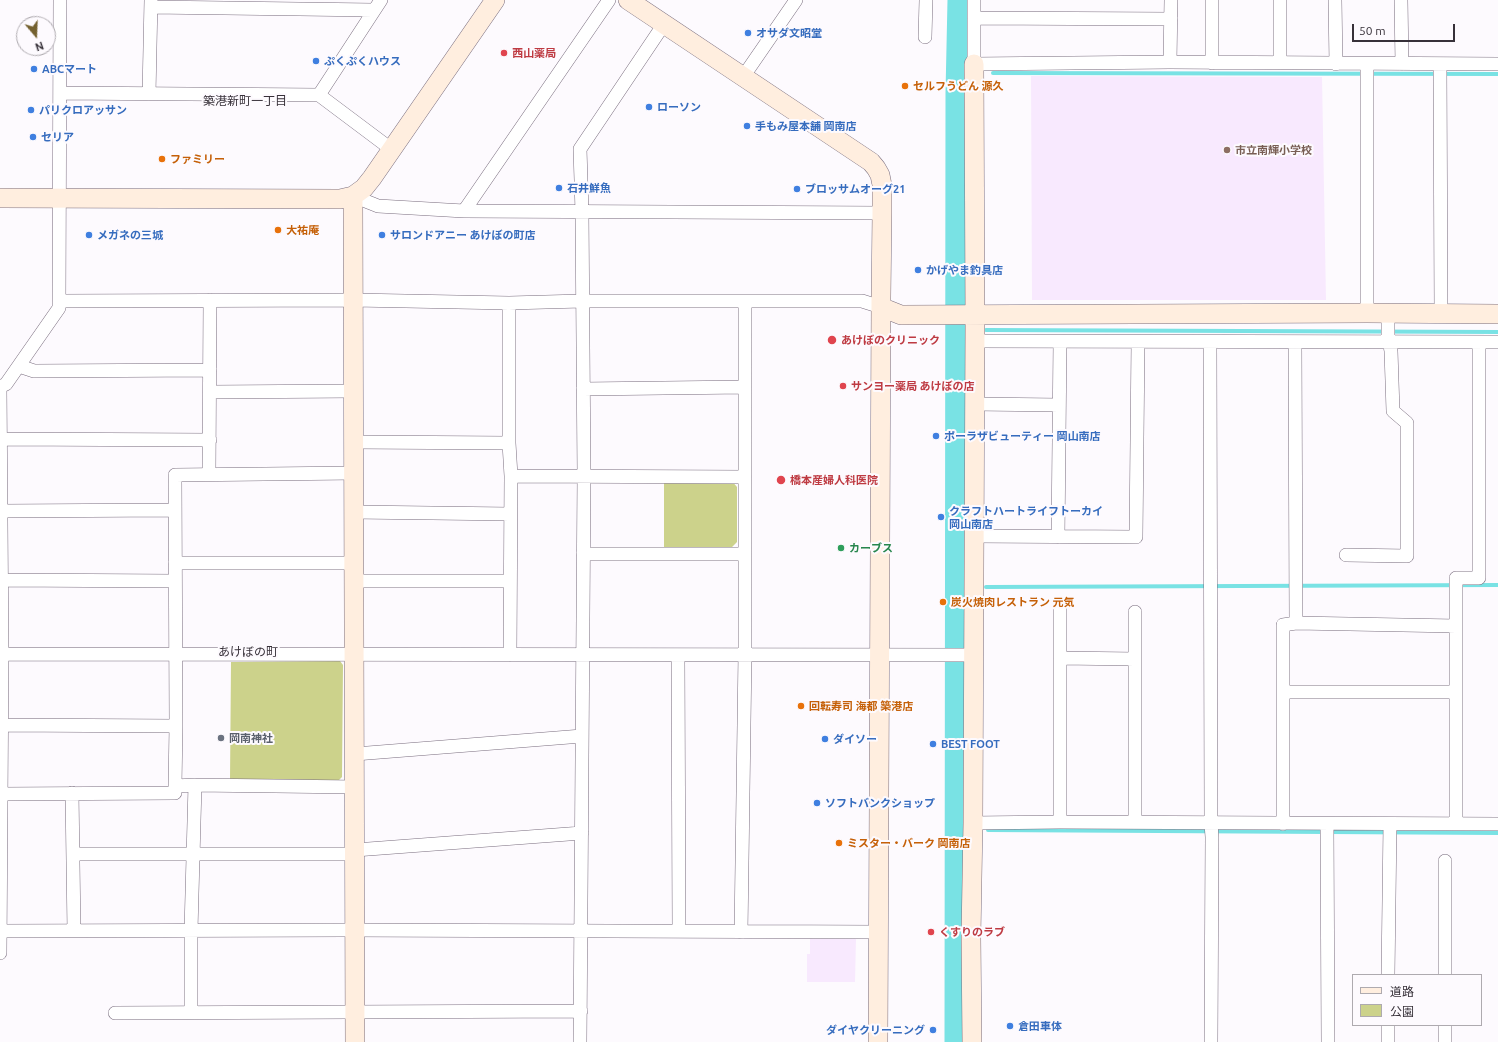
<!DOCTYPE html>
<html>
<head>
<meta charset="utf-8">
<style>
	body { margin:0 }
	#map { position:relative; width:1498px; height:1042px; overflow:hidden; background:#fdfafe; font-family:Ubuntu,"Noto Sans JP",sans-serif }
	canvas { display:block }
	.legend { position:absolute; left:1352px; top:974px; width:130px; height:52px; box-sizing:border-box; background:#fdfafe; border:1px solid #aeaaaf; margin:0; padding:5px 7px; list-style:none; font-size:12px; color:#373139 }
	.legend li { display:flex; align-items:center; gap:8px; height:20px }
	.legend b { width:20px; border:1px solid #aeaaaf }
	.north { position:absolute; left:16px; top:16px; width:40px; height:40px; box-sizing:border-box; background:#fdfafe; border:1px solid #aeaaaf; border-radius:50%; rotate:161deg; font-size:11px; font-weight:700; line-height:16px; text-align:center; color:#373139 }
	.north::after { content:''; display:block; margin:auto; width:14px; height:18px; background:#74612f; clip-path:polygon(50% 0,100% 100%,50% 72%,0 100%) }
	.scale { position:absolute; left:1352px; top:24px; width:103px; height:18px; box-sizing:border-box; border:2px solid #373139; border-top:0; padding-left:5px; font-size:12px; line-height:14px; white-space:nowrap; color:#373139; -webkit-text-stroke:3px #fdfafe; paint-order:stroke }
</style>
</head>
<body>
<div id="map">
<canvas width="1498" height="1042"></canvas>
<ul class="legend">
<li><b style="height:5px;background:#ffeedf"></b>道路</li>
<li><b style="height:11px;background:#ccd28b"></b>公園</li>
</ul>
<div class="north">N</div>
<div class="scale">50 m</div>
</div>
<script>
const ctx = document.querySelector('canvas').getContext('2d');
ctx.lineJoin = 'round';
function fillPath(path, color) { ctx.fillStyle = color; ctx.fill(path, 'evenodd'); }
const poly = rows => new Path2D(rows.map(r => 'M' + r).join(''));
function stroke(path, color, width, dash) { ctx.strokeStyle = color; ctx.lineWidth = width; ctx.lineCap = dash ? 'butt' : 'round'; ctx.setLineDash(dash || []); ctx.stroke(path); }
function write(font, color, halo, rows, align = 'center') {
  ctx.font = font + ' Ubuntu,"Noto Sans JP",sans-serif'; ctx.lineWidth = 4; ctx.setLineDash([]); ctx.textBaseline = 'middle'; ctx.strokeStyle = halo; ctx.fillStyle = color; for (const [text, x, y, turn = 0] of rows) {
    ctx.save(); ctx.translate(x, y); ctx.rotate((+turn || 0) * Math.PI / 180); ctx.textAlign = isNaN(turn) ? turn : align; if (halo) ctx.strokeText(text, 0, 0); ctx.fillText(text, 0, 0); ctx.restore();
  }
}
fillPath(poly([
	[1031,76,1322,77,1326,300,1032,300],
	[810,939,856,939,855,982,807,982,807,954,810,954]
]), '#f8e9fe');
fillPath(poly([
	[664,480,731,480,737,487,737,542,730,549,664,549],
	[340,661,343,665,342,777,338,781,230,780,231,662]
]), '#ccd28b');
stroke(poly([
	[958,73,962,73],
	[993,73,1498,74],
	[958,330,962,330],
	[986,330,1498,332],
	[957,587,962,587],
	[986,587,1498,585],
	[957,830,965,830],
	[988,830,1498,833]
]), '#79e2e4', 4);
stroke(poly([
	[957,1042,958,93,960,0]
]), '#79e2e4', 25);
const street = poly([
	[974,0,974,64,1170,62,1498,64],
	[1335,0,1336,64],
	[1401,0,1402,64],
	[151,7,373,10],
	[974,18,1171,19],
	[925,37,926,0],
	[1170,62,1171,0],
	[1212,63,1212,0],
	[1280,63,1280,0],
	[1440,64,1441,314],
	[743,77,796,0],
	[60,93,319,95,391,149],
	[149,94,151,0],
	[319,95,381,0],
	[353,196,378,206,464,211,882,213],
	[464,211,609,0],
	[60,301,354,300,509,303,582,301,862,301,881,307],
	[509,303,509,443],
	[1367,313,1367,64],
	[975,341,1498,342],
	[1210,342,1211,823,1212,837,1211,1042],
	[1295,342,1296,623],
	[19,366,34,371,210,370],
	[0,387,6,384,59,308,60,0],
	[583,389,745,387],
	[210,392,354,391],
	[975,404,1059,405],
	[1,439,210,440],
	[354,442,509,443,511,476,745,477],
	[209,474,210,300],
	[1,511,174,510],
	[354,512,510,514],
	[974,536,1136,537,1138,342],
	[1058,537,1060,342],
	[583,554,745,554],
	[1346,555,1407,556,1407,423,1393,411,1391,351,1388,335,1388,313],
	[175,563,354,563],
	[1,580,175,581],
	[354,581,510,581],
	[0,654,973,655],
	[510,655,511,476],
	[678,655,679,931],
	[1060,658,1135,659],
	[1283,692,1456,692],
	[1,725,176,726],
	[355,754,582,736],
	[195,785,355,787],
	[72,793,74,931],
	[1,794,175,793,175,786],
	[1060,822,1060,609],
	[1135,822,1135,612],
	[973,823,1060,822,1498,824],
	[1283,824,1283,625,1296,623,1456,626],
	[1327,824,1328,1042],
	[1456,824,1456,578,1479,578,1479,342],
	[355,850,582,833],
	[73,854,355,854],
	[1445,861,1445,975],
	[0,931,345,930,878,932],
	[741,932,745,654,745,301],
	[0,953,2,654,0,387],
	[1388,975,1390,824],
	[115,1013,581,1011],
	[191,1013,191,930,195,785,175,786,176,726,175,475,354,473],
	[1445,1025,1445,1042],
	[580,1042,584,476,582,212,580,149,664,24],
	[1388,1042,1388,1025]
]);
const secondary = poly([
	[628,0,871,162,876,168,880,175,882,185,882,213,881,299,878,1042],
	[353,196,355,1042],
	[0,198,340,199,353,196,364,188,372,178,495,0],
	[881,307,901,315,1367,313,1498,314],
	[972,1042,971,936,973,823,975,323,974,64]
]);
stroke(street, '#7a6e7f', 14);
stroke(secondary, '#7a6e7f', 20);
stroke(street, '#fff', 13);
stroke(secondary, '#ffeedf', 19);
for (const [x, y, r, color] of [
	[748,33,4,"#3f7fe0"],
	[504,53,4,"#e0444e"],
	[316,61,4,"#3f7fe0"],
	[34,69,4,"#3f7fe0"],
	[905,86,4,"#e8710a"],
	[649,107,4,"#3f7fe0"],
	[31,110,4,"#3f7fe0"],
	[747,126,4,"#3f7fe0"],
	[33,137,4,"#3f7fe0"],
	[1227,150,4,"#8d6e63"],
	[162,159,4,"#e8710a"],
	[559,188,4,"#3f7fe0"],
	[797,189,4,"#3f7fe0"],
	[278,230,4,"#e8710a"],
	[89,235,4,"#3f7fe0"],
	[382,235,4,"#3f7fe0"],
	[918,270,4,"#3f7fe0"],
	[832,340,5,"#e0444e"],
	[843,386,4,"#e0444e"],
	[936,436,4,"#3f7fe0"],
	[781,480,5,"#e0444e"],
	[941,517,4,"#3f7fe0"],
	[841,548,4,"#2e9e5b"],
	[943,602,4,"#e8710a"],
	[801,706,4,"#e8710a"],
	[221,738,4,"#6b7280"],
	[825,739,4,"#3f7fe0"],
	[933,744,4,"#3f7fe0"],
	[817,803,4,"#3f7fe0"],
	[839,843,4,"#e8710a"],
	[931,932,4,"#e0444e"],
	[1010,1026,4,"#3f7fe0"],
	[933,1030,4,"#3f7fe0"]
]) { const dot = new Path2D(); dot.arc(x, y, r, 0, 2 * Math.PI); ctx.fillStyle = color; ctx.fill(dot); stroke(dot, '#fdfafe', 1.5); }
write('bold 11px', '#366cbe', '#fdfafe', [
	["オサダ文昭堂",756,33],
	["ぷくぷくハウス",324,61],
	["ABCマート",42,69],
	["ローソン",657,107],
	["パリクロアッサン",39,110],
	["手もみ屋本舗 岡南店",755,126],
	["セリア",41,137],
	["石井鮮魚",567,188],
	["ブロッサムオーグ21",805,189],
	["メガネの三城",97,235],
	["サロンドアニー あけぼの町店",390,235],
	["かげやま釣具店",926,270],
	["ポーラザビューティー 岡山南店",944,436],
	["クラフトハートライフトーカイ",949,511],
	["岡山南店",949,524],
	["ダイソー",833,739],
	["BEST FOOT",941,744],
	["ソフトバンクショップ",825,803],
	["倉田車体",1018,1026],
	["ダイヤクリーニング",925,1030,"right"]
], 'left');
write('bold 11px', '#be3a42', '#fdfafe', [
	["西山薬局",512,53],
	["あけぼのクリニック",841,340],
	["サンヨー薬局 あけぼの店",851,386],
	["橋本産婦人科医院",790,480],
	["くすりのラブ",939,932]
], 'left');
write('bold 11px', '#c56008', '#fdfafe', [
	["セルフうどん 源久",913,86],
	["ファミリー",170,159],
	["大祐庵",286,230],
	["炭火焼肉レストラン 元気",951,602],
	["回転寿司 海都 築港店",809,706],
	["ミスター・バーク 岡南店",847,843]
], 'left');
write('bold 11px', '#785e54', '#fdfafe', [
	["市立南輝小学校",1235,150]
], 'left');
write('bold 11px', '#27864d', '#fdfafe', [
	["カーブス",849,548]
], 'left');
write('bold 11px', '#5b616d', '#fdfafe', [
	["岡南神社",229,738]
], 'left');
write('12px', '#373139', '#fdfafe', [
	["築港新町一丁目",245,101],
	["あけぼの町",248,652]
]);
</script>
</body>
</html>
